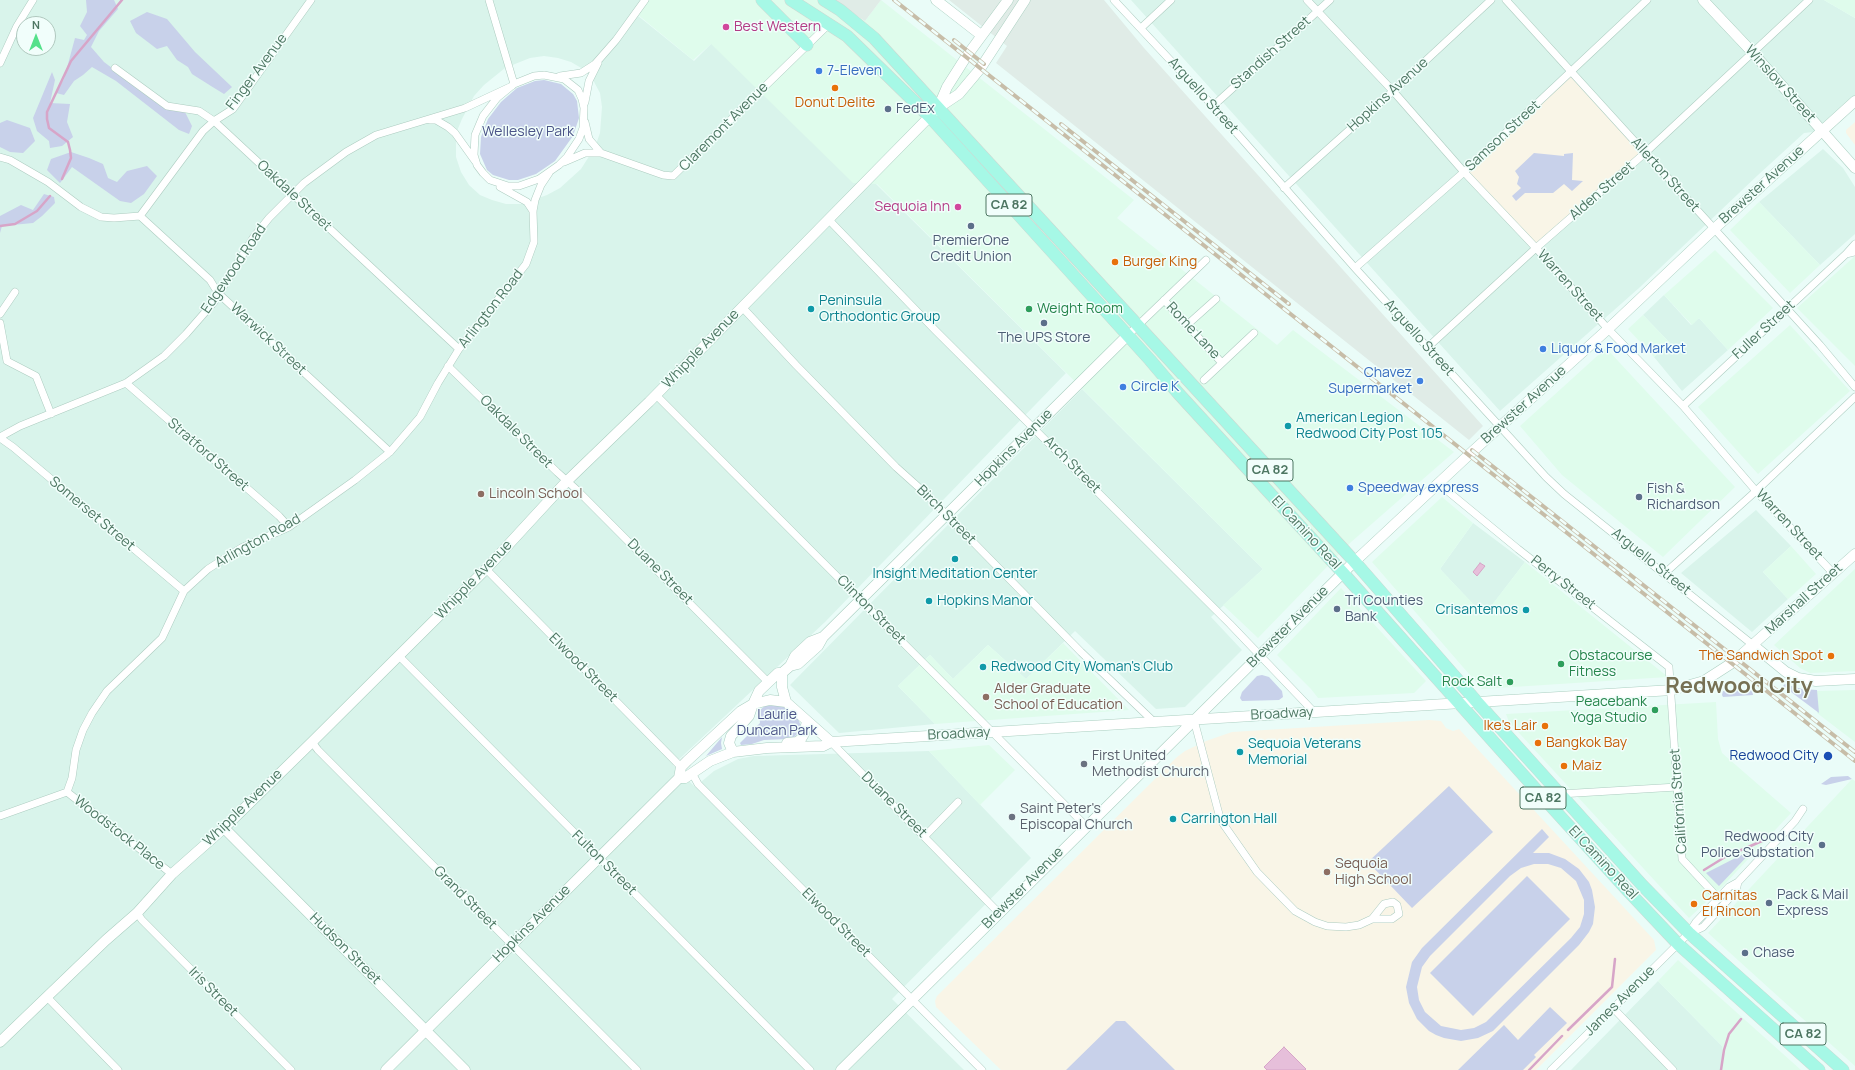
<!DOCTYPE html>
<html>
<head>
<meta charset="utf-8">
<style>
	body { margin:0 }
	#map { position:relative; width:1855px; height:1070px; overflow:hidden; background:#eafcf8; font-family:Manrope,sans-serif }
	canvas { display:block }
	.north { position:absolute; left:16px; top:16px; width:40px; height:40px; box-sizing:border-box; background:#f1fefb; border:1px solid #b0c8be; border-radius:50%; rotate:0deg; font-size:11px; font-weight:700; line-height:16px; text-align:center; color:#4e7763 }
	.north::after { content:''; display:block; margin:auto; width:14px; height:18px; background:#54e18a; clip-path:polygon(50% 0,100% 100%,50% 72%,0 100%) }
</style>
</head>
<body>
<div id="map">
<canvas width="1855" height="1070"></canvas>
<div class="north">N</div>
</div>
<script>
const ctx = document.querySelector('canvas').getContext('2d');
ctx.lineJoin = 'round';
function fillPath(path, color) { ctx.fillStyle = color; ctx.fill(path, 'evenodd'); }
const poly = rows => new Path2D(rows.map(r => 'M' + r).join(''));
function stroke(path, color, width, dash) { ctx.strokeStyle = color; ctx.lineWidth = width; ctx.lineCap = dash ? 'butt' : 'round'; ctx.setLineDash(dash || []); ctx.stroke(path); }
function write(font, color, halo, rows, align = 'center') {
  ctx.font = font + ' Manrope,sans-serif'; ctx.lineWidth = 3; ctx.setLineDash([]); ctx.textBaseline = 'middle'; ctx.strokeStyle = halo; ctx.fillStyle = color; for (const [text, x, y, turn = 0] of rows) {
    ctx.save(); ctx.translate(x, y); ctx.rotate((+turn || 0) * Math.PI / 180); ctx.textAlign = isNaN(turn) ? turn : align; if (halo) ctx.strokeText(text, 0, 0); ctx.fillText(text, 0, 0); ctx.restore();
  }
}
fillPath(poly([
	[0,0,647,0,637,15,694,61,712,43,876,184,1066,373,825,622,673,765,695,787,714,771,738,759,754,756,929,751,1031,858,892,999,964,1070,0,1070],
	[24,24,48,24,48,48,24,48],
	[544,56,558,58,571,62,583,69,593,80,600,93,602,107,600,133,595,147,581,169,560,188,547,195,521,204,506,204,492,200,480,195,469,185,461,172,456,157,456,144,457,131,462,119,474,96,484,85,505,68,530,58],
	[1131,0,1824,0,1855,18,1855,101,1822,131,1804,133,1758,175,1639,288,1500,411],
	[1823,149,1843,168,1855,187,1855,234,1820,265,1759,202],
	[1664,295,1691,325,1699,318,1728,350,1682,391,1654,357,1670,343,1643,315],
	[1082,389,1263,569,1211,617,1242,650,1185,707,1156,709,1075,631,1026,679,988,645,953,679,930,655,898,686,935,724,839,733,790,685],
	[1756,510,1791,546,1763,572,1788,599,1752,632,1681,573],
	[1473,523,1525,562,1484,616,1440,569],
	[1658,981,1722,1046,1722,1070,1571,1070]
]), '#d9f4eb');
fillPath(poly([
	[648,0,832,0,865,21,881,0,1134,200,1117,218,1277,345,1293,330,1454,452,1350,543,1258,638,1223,605,1263,569,877,184,853,183,711,44,693,60,637,14],
	[1824,0,1855,0,1855,18],
	[1759,202,1820,265,1790,293,1730,230],
	[1715,250,1773,308,1728,350,1699,318,1692,325,1664,295],
	[1855,256,1855,366,1797,308],
	[1643,315,1670,343,1654,357,1628,329],
	[1790,325,1850,391,1758,474,1698,407],
	[1606,348,1735,487,1663,557,1562,475,1520,426],
	[1442,497,1473,523,1440,569,1484,615,1525,562,1668,677,1482,689,1372,562],
	[1791,546,1816,574,1788,599,1763,572],
	[1855,569,1855,671,1810,673,1800,668,1774,645],
	[1341,588,1426,681,1414,693,1318,698,1311,689,1277,655],
	[1063,643,1129,710,935,724,898,686,930,655,953,679,988,645,1026,679],
	[1855,690,1855,742,1817,713,1817,691],
	[1716,702,1718,739,1722,753,1791,813,1723,886,1689,918,1509,722,1506,714],
	[989,745,1015,770,980,805,929,751],
	[1852,779,1855,781,1855,1066,1708,933],
	[1678,960,1801,1070,1722,1070,1722,1046,1658,981]
]), '#dffcec');
fillPath(poly([
	[832,0,881,0,865,21],
	[949,0,1104,0,1144,48,1483,426,1469,440,996,63,1007,46]
]), '#e0ece7');
fillPath(poly([
	[1572,72,1645,153,1536,248,1464,172],
	[1855,122,1855,145,1846,133,1846,130],
	[1429,720,1441,721,1446,728,1453,731,1459,729,1654,940,1656,950,1536,1070,1001,1070,936,1007,935,1001,937,996,1177,757,1185,751,1206,741,1232,732]
]), '#f9f5e7');
fillPath(poly([
	[86,0,114,0,118,9,99,31,91,47,104,62,148,95,185,112,192,126,189,134,179,130,116,81,92,67,83,75,74,81,64,95,56,93,64,79,75,38,84,40,87,35,80,26,87,12],
	[147,12,167,19,195,52,232,87,224,94,211,86,192,74,188,67,177,60,167,46,157,49,136,33,130,21],
	[52,72,55,80,50,103,70,104,67,122,73,137,62,146,50,148,49,141,37,131,33,118],
	[544,80,561,84,573,94,577,101,579,118,573,136,555,161,536,174,518,180,509,180,493,175,487,170,480,154,481,137,488,119,501,102,517,88,535,81],
	[7,120,30,128,35,141,23,153,10,152,0,147,0,123],
	[71,152,89,158,103,164,108,178,117,182,127,171,147,166,157,176,144,194,131,203,120,201,72,167,60,183,47,170,51,159],
	[1534,153,1564,156,1564,154,1573,153,1572,180,1583,181,1572,191,1564,184,1553,193,1525,193,1516,201,1512,196,1521,188,1517,184,1519,177,1515,171],
	[44,194,54,197,55,203,42,216,33,223,2,226,0,233,0,216,21,205,33,210],
	[1262,675,1269,677,1282,691,1283,697,1279,700,1242,701,1240,698,1242,692,1257,676],
	[1785,684,1802,689,1817,690,1819,713,1783,686],
	[1752,690,1753,695,1723,697,1722,695,1723,691],
	[767,704,782,705,798,719,801,726,799,732,794,737,788,739,764,740,752,744,741,745,740,743,760,723,759,711],
	[722,737,721,743,722,749,706,756],
	[1848,776,1852,779,1826,785,1821,784,1831,777],
	[1449,786,1493,832,1412,908,1368,862],
	[1542,829,1549,837,1533,853,1549,853,1565,859,1579,869,1589,882,1592,890,1595,907,1593,924,1589,932,1579,945,1493,1031,1478,1038,1461,1041,1444,1038,1436,1035,1429,1031,1417,1019,1409,1003,1406,987,1412,962,1422,948],
	[1534,864,1548,864,1561,868,1576,881,1584,900,1584,914,1580,927,1571,938,1486,1022,1474,1028,1461,1030,1441,1026,1425,1012,1419,1000,1417,987,1422,967,1430,956,1510,876,1521,868],
	[1755,848,1719,886,1706,873],
	[1527,876,1570,919,1473,1016,1430,973],
	[1550,1007,1567,1023,1534,1055,1536,1057,1523,1070,1458,1070,1504,1025,1518,1040],
	[1116,1021,1125,1021,1175,1070,1066,1070]
]), '#c8d1ea');
const water = poly([
	[1480,563,1485,566,1477,576,1473,572,1480,563],
	[1284,1047,1306,1069,1305,1070,1267,1070,1264,1067,1284,1047]
]);
fillPath(water, '#e6bfda');
stroke(water, '#d7a5c8', 1);
stroke(poly([
	[62,179,71,158,70,150,68,142,49,128,47,119,47,112,71,61,122,0],
	[0,226,15,224,37,211,50,196],
	[1704,870,1725,857,1762,841],
	[1568,1030,1612,987,1615,959],
	[1529,1070,1562,1036],
	[1721,1070,1724,1050,1729,1034,1741,1019]
]), '#d7a5c8', 2.5);
const street = poly([
	[489,0,514,84],
	[1114,0,1213,106,1355,268,1546,477,1564,494,1753,645],
	[1307,0,1393,91,1464,172,1536,248,1608,329,1683,406,1756,491,1833,573],
	[1506,0,1820,345,1855,387],
	[1141,28,1171,0],
	[0,63,17,26,33,0],
	[115,68,167,106,199,111,214,121,459,349],
	[544,75,564,79,578,90,582,99,584,108,583,128,579,139,567,157,559,165,539,179,519,186,508,186,490,180,483,173,477,165,474,155,475,135,483,116,497,98,514,84,534,76,544,75],
	[560,76,581,73,595,64,616,40,645,0],
	[585,102,589,81,598,63],
	[1213,106,1330,0],
	[430,120,436,120,448,127,455,133,475,161],
	[585,122,589,139,601,153],
	[0,157,10,160,48,182,81,207,101,217,114,218,140,216,210,280,218,293,390,452],
	[564,162,585,153,601,153,663,175,673,176,829,24],
	[500,187,527,202,533,211],
	[1284,188,1393,91,1491,0],
	[140,216,203,131,214,121,233,109,311,0],
	[829,220,935,330,1230,624,1314,712],
	[1855,244,1846,254,1855,252],
	[1355,268,1464,172,1647,0],
	[1164,300,1222,363],
	[742,307,796,365,896,467,925,493,1081,652,1153,721],
	[0,314,15,292],
	[0,323,7,361,36,376,51,414],
	[1187,325,1216,299],
	[1128,335,1206,260],
	[1428,347,1536,248,1645,153,1809,0],
	[448,366,557,472,577,490,768,682],
	[1204,380,1254,333],
	[126,383,279,516,289,527],
	[656,395,1086,826],
	[1683,406,1846,254],
	[0,437,20,426,126,383,164,356,186,334,214,302,253,238,269,218,304,183,346,152,376,135,465,108,512,86],
	[0,438,13,447,184,591],
	[1439,484,1518,549,1669,667,1682,859,1719,899],
	[486,569,681,767],
	[1665,573,1756,491,1855,397],
	[399,656,810,1070],
	[1194,720,1220,818,1224,825,1257,872,1295,911,1315,922,1327,926,1346,927,1359,925,1372,919,1392,919,1399,914,1397,905,1393,902,1384,904,1372,919],
	[312,742,318,750,637,1070],
	[831,742,999,913],
	[692,773,698,784,982,1070],
	[67,792,172,874],
	[1560,794,1677,787],
	[0,816,67,792,72,778,76,750,83,730,92,713,107,691,162,638,184,591,208,569,241,548,289,527,355,480,390,452,420,417,438,383,459,349,526,264,534,242,533,211,535,200,541,185,549,173],
	[925,836,958,802],
	[137,913,142,920,291,1070],
	[1690,933,1703,927,1736,891,1738,882],
	[47,997,118,1070],
	[1613,1008,1673,1070],
	[1551,1070,1689,933,1696,922,1729,887,1738,882,1795,821,1803,809]
]);
const secondary = poly([
	[936,0,981,35],
	[1703,0,1753,53,1855,168],
	[938,108,947,87,966,57,1008,0],
	[1753,645,1786,672,1798,678,1816,681,1855,679],
	[790,666,795,656,810,642,823,637],
	[782,673,782,687,786,702,831,742],
	[787,743,797,742,801,739,804,734,807,721],
	[733,752,729,743,731,736,749,716,753,704,770,700,786,702],
	[679,778,685,778,710,761,733,752,767,748,823,746,831,742,1672,690,1704,681,1732,663,1855,554],
	[224,828,465,1070],
	[0,1042,106,940,137,913,172,874,224,828,312,742,486,569,567,481,649,402,938,108,959,94,980,69,1025,0],
	[386,1070,679,778,681,767,687,761,741,711,753,704,759,691,778,673,782,673,790,666,798,664,818,646,823,637,1128,335],
	[841,1070,1352,564,1473,451,1608,329,1714,229,1855,101]
]);
const primary = poly([
	[762,0,807,45],
	[791,0,847,36,930,117,1150,360,1178,393,1343,573,1549,804,1628,891,1678,944,1819,1070],
	[824,0,840,10,874,38,1354,561,1477,702,1643,886,1689,933,1843,1070]
]);
stroke(street, '#adccc0', 8);
stroke(secondary, '#abcfc1', 11);
stroke(primary, '#cdd9d3', 13);
stroke(street, '#fff', 7);
stroke(secondary, '#fff', 10);
stroke(primary, '#a6f8e6', 12);
const rail = poly([
	[894,0,1855,761],
	[954,40,984,64],
	[1061,124,1289,304],
	[1472,450,1855,752]
]);
stroke(rail, '#c7bda8', 4);
stroke(rail, '#f1fefb', 2.5, [8]);
for (const [x, y, r, color] of [
	[726,27,4,"#d1479c"],
	[819,71,4,"#3f7fe0"],
	[835,88,4,"#e8710a"],
	[888,109,4,"#5c6f8a"],
	[958,207,4,"#d1479c"],
	[971,226,4,"#5c6f8a"],
	[1115,262,4,"#e8710a"],
	[811,309,4,"#0f9aa8"],
	[1029,309,4,"#2e9e5b"],
	[1044,323,4,"#5c6f8a"],
	[1543,349,4,"#3f7fe0"],
	[1420,381,4,"#3f7fe0"],
	[1123,387,4,"#3f7fe0"],
	[1288,426,4,"#0f9aa8"],
	[1350,488,4,"#3f7fe0"],
	[481,494,4,"#8d6e63"],
	[1639,497,4,"#5c6f8a"],
	[955,559,4,"#0f9aa8"],
	[929,601,4,"#0f9aa8"],
	[1337,609,4,"#5c6f8a"],
	[1526,610,4,"#0f9aa8"],
	[1831,656,4,"#e8710a"],
	[1561,664,4,"#2e9e5b"],
	[983,667,4,"#0f9aa8"],
	[1510,682,4,"#2e9e5b"],
	[986,697,4,"#8d6e63"],
	[1655,710,4,"#2e9e5b"],
	[1545,726,4,"#e8710a"],
	[1538,743,4,"#e8710a"],
	[1240,752,4,"#0f9aa8"],
	[1828,756,5,"#1a4fb4"],
	[1084,764,4,"#6b7280"],
	[1564,766,4,"#e8710a"],
	[1012,817,4,"#6b7280"],
	[1173,819,4,"#0f9aa8"],
	[1822,845,4,"#5c6f8a"],
	[1327,872,4,"#8d6e63"],
	[1769,903,4,"#5c6f8a"],
	[1694,904,4,"#e8710a"],
	[1745,953,4,"#5c6f8a"]
]) { const dot = new Path2D(); dot.arc(x, y, r, 0, 2 * Math.PI); ctx.fillStyle = color; ctx.fill(dot); stroke(dot, '#f1fefb', 1.5); }
for (const [x, y, w] of [
	[1009,205,46],
	[1270,470,46],
	[1543,798,46],
	[1803,1034,46]
]) { const box = new Path2D(); box.roundRect(x - w / 2, y - 11, w, 22, 3); ctx.fillStyle = '#f1fefb'; ctx.fill(box); stroke(box, '#4e7763', 1); }
write('bold 13px', '#4e7763', null, [
	["CA 82",1009,205],
	["CA 82",1270,470],
	["CA 82",1543,798],
	["CA 82",1803,1034]
]);
write('14px', '#b23c85', '#f1fefb', [
	["Best Western",734,27],
	["Sequoia Inn",950,207,"right"]
], 'left');
write('14px', '#4e7763', '#f1fefb', [
	["Standish Street",1271,53,-42],
	["Finger Avenue",257,72,-53],
	["Winslow Street",1780,84,48],
	["Hopkins Avenue",1388,95,-42],
	["Arguello Street",1203,96,48],
	["Claremont Avenue",724,127,-45],
	["Samson Street",1503,136,-43],
	["Allerton Street",1665,175,48],
	["Brewster Avenue",1762,185,-42],
	["Alden Street",1602,191,-41],
	["Oakdale Street",294,196,43],
	["Edgewood Road",234,269,-56],
	["Warren Street",1570,286,48],
	["Arlington Road",491,309,-52],
	["Fuller Street",1764,330,-43],
	["Rome Lane",1193,331,47],
	["Arguello Street",1419,338,48],
	["Warwick Street",268,339,43],
	["Whipple Avenue",701,349,-46],
	["Brewster Avenue",1524,405,-42],
	["Oakdale Street",516,432,45],
	["Hopkins Avenue",1014,448,-45],
	["Stratford Street",208,455,41],
	["Arch Street",1072,465,45],
	["Somerset Street",92,514,40],
	["Birch Street",946,515,45],
	["Warren Street",1789,525,47],
	["El Camino Real",1306,533,47],
	["Arlington Road",258,541,-29],
	["Arguello Street",1651,562,39],
	["Duane Street",660,572,45],
	["Whipple Avenue",474,580,-46],
	["Perry Street",1563,583,38],
	["Marshall Street",1804,599,-42],
	["Clinton Street",871,610,45],
	["Brewster Avenue",1288,627,-45],
	["Elwood Street",583,668,45],
	["Broadway",1282,714,-3],
	["Broadway",959,734,-3],
	["California Street",1679,801,-94],
	["Duane Street",894,805,45],
	["Whipple Avenue",243,808,-44],
	["Woodstock Place",119,833,38],
	["Fulton Street",604,863,45],
	["El Camino Real",1603,863,47],
	["Brewster Avenue",1023,888,-45],
	["Grand Street",465,898,45],
	["Elwood Street",836,923,45],
	["Hopkins Avenue",532,924,-45],
	["Hudson Street",345,949,45],
	["Iris Street",213,992,45],
	["James Avenue",1620,1001,-45]
]);
write('14px', '#366cbe', '#f1fefb', [
	["7-Eleven",827,71],
	["Liquor & Food Market",1551,349],
	["Chavez",1412,373,"right"],
	["Supermarket",1412,389,"right"],
	["Circle K",1131,387],
	["Speedway express",1358,488]
], 'left');
write('14px', '#c56008', '#f1fefb', [
	["Donut Delite",835,103,"center"],
	["Burger King",1123,262],
	["The Sandwich Spot",1823,656,"right"],
	["Ike's Lair",1537,726,"right"],
	["Bangkok Bay",1546,743],
	["Maiz",1572,766],
	["Carnitas",1702,896],
	["El Rincon",1702,912]
], 'left');
write('14px', '#4e5e75', '#f1fefb', [
	["FedEx",896,109],
	["PremierOne",971,241,"center"],
	["Credit Union",971,257,"center"],
	["The UPS Store",1044,338,"center"],
	["Fish &",1647,489],
	["Richardson",1647,505],
	["Tri Counties",1345,601],
	["Bank",1345,617],
	["Redwood City",1814,837,"right"],
	["Police Substation",1814,853,"right"],
	["Pack & Mail",1777,895],
	["Express",1777,911],
	["Chase",1753,953]
], 'left');
write('14px', '#4b5488', '#f1fefb', [
	["Wellesley Park",528,132],
	["Laurie",777,715],
	["Duncan Park",777,731]
]);
write('14px', '#0d838f', '#f1fefb', [
	["Peninsula",819,301],
	["Orthodontic Group",819,317],
	["American Legion",1296,418],
	["Redwood City Post 105",1296,434],
	["Insight Meditation Center",955,574,"center"],
	["Hopkins Manor",937,601],
	["Crisantemos",1518,610,"right"],
	["Redwood City Woman's Club",991,667],
	["Sequoia Veterans",1248,744],
	["Memorial",1248,760],
	["Carrington Hall",1181,819]
], 'left');
write('14px', '#27864d', '#f1fefb', [
	["Weight Room",1037,309],
	["Obstacourse",1569,656],
	["Fitness",1569,672],
	["Rock Salt",1502,682,"right"],
	["Peacebank",1647,702,"right"],
	["Yoga Studio",1647,718,"right"]
], 'left');
write('14px', '#785e54', '#f1fefb', [
	["Lincoln School",489,494],
	["Alder Graduate",994,689],
	["School of Education",994,705],
	["Sequoia",1335,864],
	["High School",1335,880]
], 'left');
write('14px', '#5b616d', '#f1fefb', [
	["First United",1092,756],
	["Methodist Church",1092,772],
	["Saint Peter's",1020,809],
	["Episcopal Church",1020,825]
], 'left');
write('14px', '#164399', '#f1fefb', [
	["Redwood City",1819,756]
], 'right');
write('bold 22px', '#777154', '#f1fefb', [
	["Redwood City",1739,687]
]);
</script>
</body>
</html>
